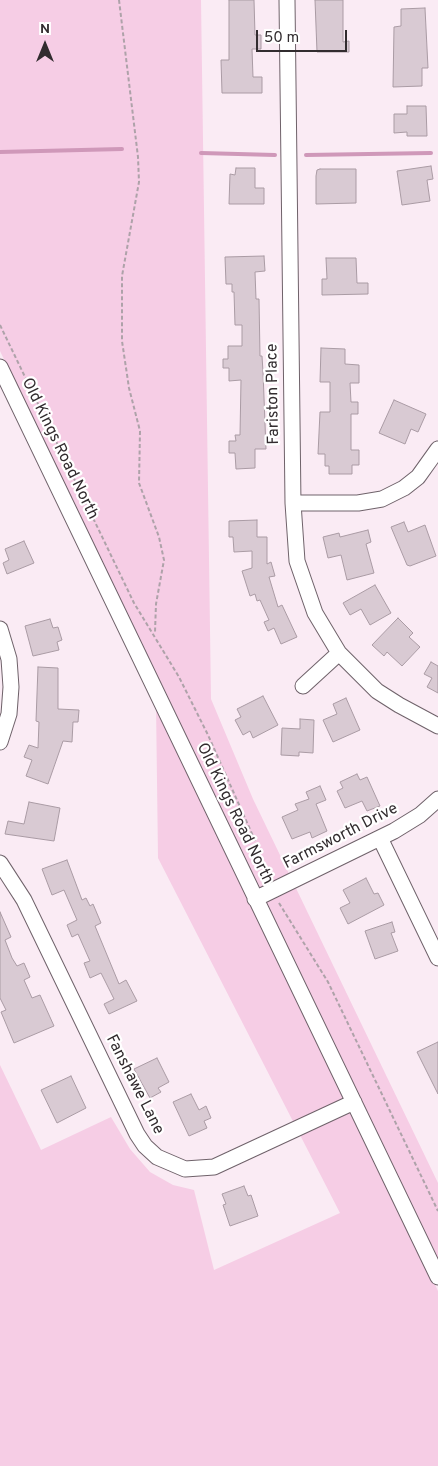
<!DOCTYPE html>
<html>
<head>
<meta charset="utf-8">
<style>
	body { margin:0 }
	#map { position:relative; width:438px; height:1466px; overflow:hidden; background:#faebf4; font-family:Overpass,sans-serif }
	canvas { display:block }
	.north { position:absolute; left:20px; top:20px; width:50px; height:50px; -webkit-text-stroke:4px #fff; paint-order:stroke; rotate:0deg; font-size:14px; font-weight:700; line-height:20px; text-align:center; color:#322c2f }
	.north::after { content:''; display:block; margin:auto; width:18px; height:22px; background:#322c2f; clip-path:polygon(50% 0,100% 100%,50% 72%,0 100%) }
	.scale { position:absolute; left:256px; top:30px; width:91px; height:22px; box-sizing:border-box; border:2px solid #322c2f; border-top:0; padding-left:6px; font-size:15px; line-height:18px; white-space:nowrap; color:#322c2f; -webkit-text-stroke:4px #fff; paint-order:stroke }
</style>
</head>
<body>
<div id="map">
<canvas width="438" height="1466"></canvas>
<div class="north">N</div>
<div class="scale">50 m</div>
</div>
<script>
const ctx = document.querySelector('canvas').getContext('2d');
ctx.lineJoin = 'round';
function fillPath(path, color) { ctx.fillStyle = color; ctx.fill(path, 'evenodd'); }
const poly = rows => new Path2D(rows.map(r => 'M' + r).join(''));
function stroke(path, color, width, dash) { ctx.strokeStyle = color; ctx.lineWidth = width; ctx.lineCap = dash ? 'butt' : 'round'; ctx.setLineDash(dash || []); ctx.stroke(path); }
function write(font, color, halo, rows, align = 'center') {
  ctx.font = font + ' Overpass,sans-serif'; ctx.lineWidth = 4.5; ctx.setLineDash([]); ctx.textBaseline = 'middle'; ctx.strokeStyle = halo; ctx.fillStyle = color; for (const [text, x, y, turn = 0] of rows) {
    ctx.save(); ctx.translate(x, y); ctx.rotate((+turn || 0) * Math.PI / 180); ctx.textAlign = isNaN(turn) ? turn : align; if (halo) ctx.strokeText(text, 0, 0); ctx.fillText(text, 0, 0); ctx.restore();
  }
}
fillPath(poly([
	[0,0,201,0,211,699,253,799,438,1183,438,1259,0,351],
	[156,704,438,1291,438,1466,0,1466,0,1065,41,1150,111,1117,130,1149,150,1172,173,1185,194,1190,214,1270,340,1213,158,858]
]), '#f6cde5');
stroke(poly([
	[0,152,122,149],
	[201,153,275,155],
	[306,155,431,153]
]), '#cf98b9', 4);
const building = poly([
	[229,0,254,0,255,35,261,35,261,49,252,49,253,77,262,77,262,93,222,93,221,60,229,60,229,0],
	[315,0,343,0,343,42,349,41,349,52,317,52,315,0],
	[425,8,428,68,422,68,422,86,393,87,394,27,401,26,401,9,425,8],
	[407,106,426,106,427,136,407,136,407,132,394,133,394,114,407,114,407,106],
	[431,166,433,179,427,180,430,201,402,205,397,171,431,166],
	[236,168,255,168,255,188,264,188,264,204,229,204,230,174,235,175,236,168],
	[320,169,356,169,356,203,316,204,316,176,317,170,320,169],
	[264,256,265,271,255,272,256,299,259,299,260,356,262,356,263,372,266,449,255,449,255,468,236,469,235,453,229,453,229,441,236,441,235,435,240,435,241,380,229,381,229,368,223,368,223,359,228,359,228,346,242,346,242,325,235,325,234,292,232,292,232,284,226,284,225,257,264,256],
	[326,258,356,258,357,283,368,283,368,294,322,295,322,279,327,279,326,258],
	[321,348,345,349,345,364,359,365,359,383,350,383,351,402,358,402,358,414,351,414,351,450,359,450,359,465,352,465,352,474,329,474,329,466,325,466,325,454,318,454,320,412,330,412,330,382,320,382,321,348],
	[394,400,426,414,418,432,411,429,405,444,379,433,394,400],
	[257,520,257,537,267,537,267,564,271,562,275,576,269,577,278,607,282,605,297,637,281,644,274,628,268,631,264,622,269,620,260,600,257,601,255,594,250,596,242,571,252,568,252,551,234,552,233,537,229,537,229,521,257,520],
	[404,522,408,532,425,525,436,556,410,566,407,565,391,527,404,522],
	[368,530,371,542,366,544,374,573,347,580,341,555,328,558,323,537,339,533,340,537,368,530],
	[24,541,34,563,7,574,3,563,9,560,5,549,24,541],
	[375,585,391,613,370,625,361,609,350,615,343,603,375,585],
	[398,618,413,633,409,637,420,647,402,666,387,652,384,656,372,645,398,618],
	[50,619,53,628,58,627,62,640,57,642,59,650,33,656,25,626,50,619],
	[431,662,438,666,438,693,427,687,432,678,424,674,431,662],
	[38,667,58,668,58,709,79,710,78,722,73,722,72,742,63,741,48,784,26,776,32,760,24,757,29,745,38,748,39,722,36,721,38,667],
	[263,696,278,725,253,738,250,731,243,735,235,720,241,717,237,709,263,696],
	[346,698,360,730,333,742,323,720,337,714,333,704,346,698],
	[300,719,314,720,313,753,299,752,299,756,281,755,282,728,300,729,300,719],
	[357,774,360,780,367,777,380,806,367,811,362,801,345,808,337,791,343,788,340,782,357,774],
	[320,786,326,800,316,804,327,831,312,838,310,832,292,839,282,817,298,810,295,804,309,799,306,792,320,786],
	[29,802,60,808,54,841,5,834,8,821,24,824,29,802],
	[67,860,82,900,86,898,90,906,93,904,101,923,95,926,119,984,126,980,137,1001,109,1014,104,1004,114,999,101,973,90,978,84,963,90,961,78,934,72,937,67,925,77,920,64,890,52,895,42,869,67,860],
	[366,878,374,894,378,893,384,905,348,924,340,908,350,903,343,890,366,878],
	[0,912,11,937,5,940,12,958,17,966,24,963,30,977,24,980,32,998,40,995,54,1026,14,1043,1,1012,6,1010,0,998,0,912],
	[392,922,395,932,391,933,398,951,375,959,365,931,392,922],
	[438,1042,438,1094,417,1052,438,1042],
	[157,1058,169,1082,158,1088,161,1092,150,1098,134,1069,157,1058],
	[71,1076,86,1108,57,1123,41,1090,71,1076],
	[191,1094,199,1110,206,1106,211,1118,204,1121,207,1128,189,1136,173,1102,191,1094],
	[244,1186,248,1196,251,1195,258,1216,230,1226,223,1205,226,1204,222,1194,244,1186]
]);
fillPath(building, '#d9cad3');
stroke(building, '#aa9ba4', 1);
const minor = poly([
	[287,0,293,503,297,561,315,613,339,653,377,691,399,705,438,726],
	[0,367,438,1277],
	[293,503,358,503,382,499,404,488,418,477,438,449],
	[0,629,9,659,11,687,9,714,0,742],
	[303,686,339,653],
	[380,838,438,958],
	[0,863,24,900,137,1134,145,1146,157,1157,185,1169,214,1167,354,1102],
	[255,899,394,831,420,815,438,799]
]);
stroke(minor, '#6f626a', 17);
stroke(poly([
	[119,0,138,157,139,182,122,276,122,341,129,388,140,431,139,483,159,537,164,560,156,604,155,632],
	[0,325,134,603,179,677,208,735,257,845,266,879],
	[279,903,328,982,438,1211]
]), '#aea2a9', 2, [4, 2.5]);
stroke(minor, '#fff', 15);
write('16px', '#322c2f', '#fff', [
	["Fariston Place",274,394,-91],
	["Old Kings Road North",59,449,64],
	["Old Kings Road North",234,814,64],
	["Farmsworth Drive",341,837,-27],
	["Fanshawe Lane",134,1085,63]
]);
</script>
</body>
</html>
